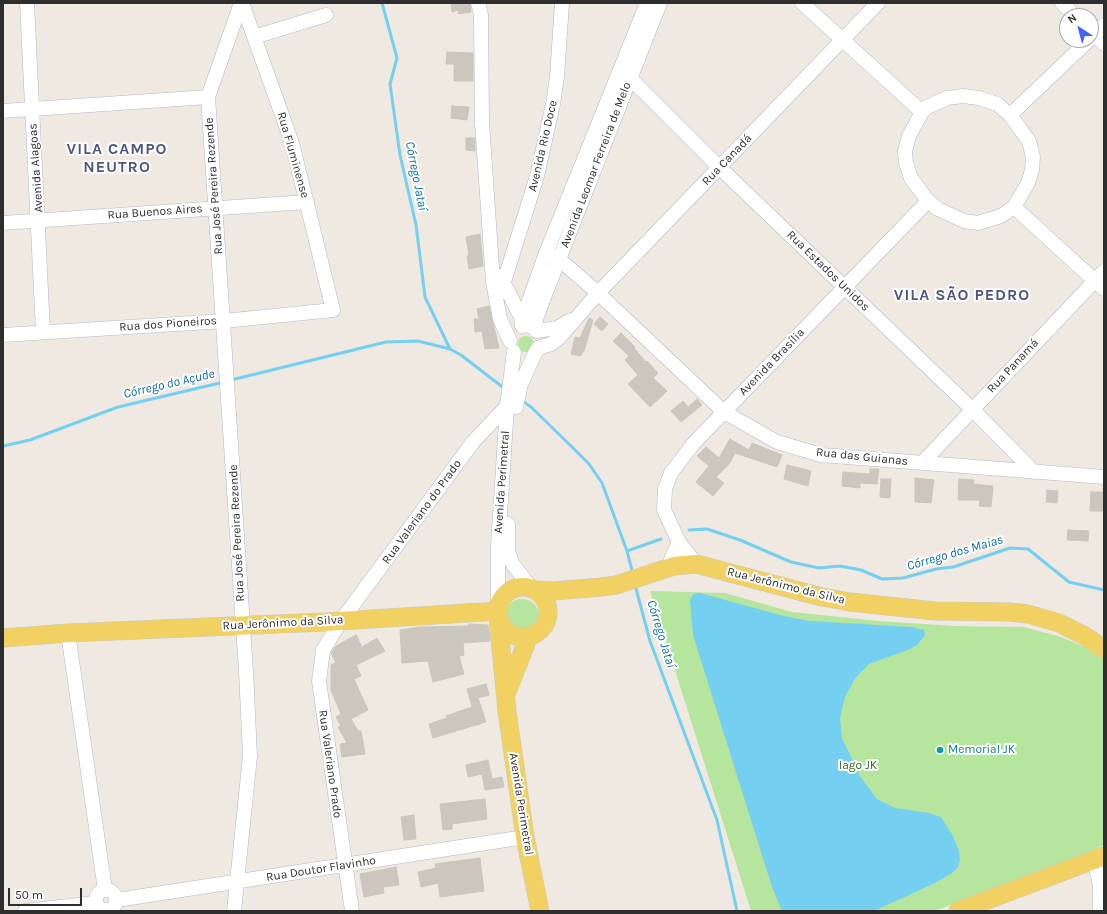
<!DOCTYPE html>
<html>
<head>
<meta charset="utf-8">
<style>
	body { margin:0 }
	#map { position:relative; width:1107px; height:914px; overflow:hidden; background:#efe9e1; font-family:Karla,sans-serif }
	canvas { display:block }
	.frame { position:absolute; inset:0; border:4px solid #2e2e2e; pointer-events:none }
	.north { position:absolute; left:1059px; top:8px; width:40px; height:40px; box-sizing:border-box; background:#fff; border:1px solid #ababab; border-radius:50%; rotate:324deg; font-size:11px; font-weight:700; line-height:16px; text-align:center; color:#2e2e2e }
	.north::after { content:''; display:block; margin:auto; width:14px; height:18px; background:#4264fb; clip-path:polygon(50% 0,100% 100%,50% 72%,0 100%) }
	.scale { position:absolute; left:8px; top:888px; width:74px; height:18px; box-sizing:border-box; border:2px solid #2e2e2e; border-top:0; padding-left:5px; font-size:12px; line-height:14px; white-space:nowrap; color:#2e2e2e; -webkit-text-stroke:3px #fff; paint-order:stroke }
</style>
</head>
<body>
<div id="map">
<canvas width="1107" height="914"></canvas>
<div class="frame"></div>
<div class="north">N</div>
<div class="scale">50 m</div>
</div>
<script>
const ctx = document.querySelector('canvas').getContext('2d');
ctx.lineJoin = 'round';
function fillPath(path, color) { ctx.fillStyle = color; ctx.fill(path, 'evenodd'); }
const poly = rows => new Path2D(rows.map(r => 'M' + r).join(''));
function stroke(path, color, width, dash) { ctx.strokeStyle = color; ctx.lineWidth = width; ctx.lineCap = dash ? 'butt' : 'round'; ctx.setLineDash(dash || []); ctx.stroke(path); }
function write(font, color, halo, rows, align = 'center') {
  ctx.font = font + ' Karla,sans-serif'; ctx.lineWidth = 4; ctx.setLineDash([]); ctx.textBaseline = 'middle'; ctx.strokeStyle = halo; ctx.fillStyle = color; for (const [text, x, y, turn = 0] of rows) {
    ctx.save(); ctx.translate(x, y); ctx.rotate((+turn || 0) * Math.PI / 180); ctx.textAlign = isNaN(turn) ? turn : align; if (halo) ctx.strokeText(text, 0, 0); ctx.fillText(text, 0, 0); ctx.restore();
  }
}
fillPath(poly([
	'518 344a8 8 0 1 1 16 0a8 8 0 1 1-16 0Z',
	[650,591,725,593,792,612,878,621,955,626,1024,627,1061,637,1085,647,1104,657,1104,845,1051,868,934,911,751,911],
	'505 616a17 17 0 1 1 34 0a17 17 0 1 1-34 0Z'
]), '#b6e59e');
fillPath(poly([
	[700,593,784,616,810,621,911,627,924,630,925,635,917,645,910,649,869,664,856,677,845,697,840,718,842,738,860,776,877,799,895,808,929,813,941,817,952,834,959,851,960,860,958,867,952,873,935,883,874,911,782,911,772,887,693,635,690,600,693,594]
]), '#75cff0');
stroke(poly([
	[382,3,397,58,390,84,400,155,416,225,425,297,450,349],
	[231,380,386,342,418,341,450,349,461,355,505,389],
	[521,400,531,407,571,446,589,464,602,483,627,551,633,574],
	[3,446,30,440,118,407,224,382],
	[689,530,707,529,740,540,791,562,819,568,840,566,861,570,882,579,903,578,936,569,953,567,1010,548,1028,549,1069,582,1104,590],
	[627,551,661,539],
	[635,585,650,641,717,820,737,911]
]), '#75cff0', 3);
const building = poly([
	[451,3,470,3,471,12,459,14,458,10,452,12,451,3],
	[447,52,473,53,473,81,454,81,454,64,446,64,447,52],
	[452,106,469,107,467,120,451,118,452,106],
	[466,138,475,138,475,151,466,150,466,138],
	[480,234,483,266,469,269,467,256,469,255,466,237,480,234],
	[489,306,499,348,485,349,482,331,475,332,474,319,479,319,477,309,489,306],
	[600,317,608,324,602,331,594,324,600,317],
	[589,318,593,320,584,351,580,356,571,354,575,337,580,338,589,318],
	[621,333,635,347,634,348,646,362,647,361,658,373,653,378,667,391,650,407,628,384,638,375,625,360,629,356,613,341,621,333],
	[697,399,702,405,681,422,671,411,683,401,688,407,697,399],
	[730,439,749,450,752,443,782,455,777,467,735,453,729,464,716,477,724,483,713,496,696,482,709,466,697,456,706,447,719,458,730,439],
	[787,465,811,471,808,486,784,479,787,465],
	[870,469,879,469,877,484,860,483,860,488,842,486,843,472,870,474,870,469],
	[915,478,934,480,931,503,915,502,915,478],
	[881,479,891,479,890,498,880,497,881,479],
	[959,479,974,480,973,484,993,486,991,507,979,506,980,500,958,500,959,479],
	[1047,490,1058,491,1057,503,1046,502,1047,490],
	[1091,492,1104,492,1104,511,1090,511,1091,492],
	[1068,530,1089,531,1088,541,1067,540,1068,530],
	[469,624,488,625,490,641,463,643,464,655,459,656,464,674,433,682,428,661,402,663,400,630,420,627,469,626,469,624],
	[356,635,362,647,377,638,385,651,356,665,361,676,354,679,368,710,351,719,358,731,361,731,365,754,342,757,340,744,347,743,338,727,341,726,336,717,341,714,331,690,331,665,336,663,331,653,336,646,356,635],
	[486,684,489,695,478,698,486,722,433,738,429,724,447,718,446,716,472,707,467,689,486,684],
	[488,760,492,779,502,777,504,787,485,790,482,774,468,777,466,765,488,760],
	[485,799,487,819,452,824,452,829,443,830,440,804,485,799],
	[414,815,416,839,404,840,401,817,414,815],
	[480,858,484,891,440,897,438,883,421,887,418,872,436,868,435,864,480,858],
	[396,867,399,885,383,887,384,893,364,897,360,874,396,867]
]);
fillPath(building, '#cbc7bf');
stroke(building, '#cbc5ba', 1);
const minor = poly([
	[27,3,43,332],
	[478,3,481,15,482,122,493,282,500,319,510,341],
	[802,3,922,112],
	[1062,3,1075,16],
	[1091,31,1104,44],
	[254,37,326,15],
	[1091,38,1104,25],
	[618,74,630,78,719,167,972,409,1034,472],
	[963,96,979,98,997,104,1010,115,1029,141,1033,157,1032,170,1028,183,1014,207,1001,216,978,223,964,221,938,209,928,201,911,178,906,163,905,151,909,136,922,112,927,107,947,98,963,96],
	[3,111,208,97],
	[1010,115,1089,40],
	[1014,207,1104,289],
	[3,223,307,202],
	[546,253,559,259,598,293,724,412,777,442,821,455,1104,477],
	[500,276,521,317,522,326],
	[503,285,537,176,553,104,557,77,562,3],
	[524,326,526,309,546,253,647,3],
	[533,328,541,305,660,3],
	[536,331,557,328,571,320],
	[3,335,224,321,333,310,292,143,242,3],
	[538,348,551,344,559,338,598,293,878,3],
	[516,407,521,384,536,351],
	[922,463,1104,271],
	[508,524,508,551,512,563,531,588],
	[696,564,679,542,664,510,665,489,671,473,694,443,928,201],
	[667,569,679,542],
	[498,609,498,546,507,406,514,352],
	[68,633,105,890],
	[1094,860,1100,885,1100,911],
	'96 900a10 10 0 1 1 20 0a10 10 0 1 1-20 0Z',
	[117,900,525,837],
	[25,911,96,903],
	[234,911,250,756,246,671,208,97,241,3],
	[352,911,319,681,323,650,341,621,473,442,507,406]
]);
const major = poly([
	'498 612a25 25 0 1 1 50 0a25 25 0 1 1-50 0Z',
	[535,590,554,591,601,587,616,585,674,566,696,564,822,597,850,602,935,611,1010,612,1028,614,1059,623,1085,636,1104,649],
	[498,618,507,711,525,837,540,911],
	[3,638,68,633,324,622,498,611],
	[507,692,529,636],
	[958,911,1104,856]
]);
stroke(minor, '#b4b7c1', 15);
stroke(major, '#c9c9c9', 19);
stroke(minor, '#fff', 14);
stroke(major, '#f2d163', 18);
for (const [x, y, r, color] of [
	[940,750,4,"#0f9aa8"]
]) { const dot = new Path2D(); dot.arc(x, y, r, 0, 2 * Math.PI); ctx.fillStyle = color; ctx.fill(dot); stroke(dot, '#fff', 1.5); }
write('12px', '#2e2e2e', '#fff', [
	["Avenida Rio Doce",543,146,-77],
	["Rua Fluminense",293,155,74],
	["Rua Canadá",727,160,-46],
	["Avenida Leomar Ferreira de Melo",596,165,-69],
	["Avenida Alagoas",36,168,-94],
	["Rua José Pereira Rezende",214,186,-94],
	["Rua Buenos Aires",155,212,-4],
	["Rua Estados Unidos",828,271,44],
	["Rua dos Pioneiros",168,324,-4],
	["Avenida Brasília",772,362,-46],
	["Rua Panamá",1013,366,-47],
	["Rua das Guianas",862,457,6],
	["Avenida Perimetral",502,482,-86],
	["Rua Valeriano do Prado",422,512,-54],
	["Rua José Pereira Rezende",237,533,-93],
	["Rua Jerônimo da Silva",786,586,14],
	["Rua Jerônimo da Silva",283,623,-3],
	["Rua Valeriano Prado",330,764,82],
	["Avenida Perimetral",521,804,81],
	["Rua Doutor Flavinho",321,869,-9]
]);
write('12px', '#0d838f', '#fff', [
	["Memorial JK",948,750]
], 'left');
write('12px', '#2c6e1b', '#fff', [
	["lago JK",858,766]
]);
write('italic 13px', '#0d6fa3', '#fff', [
	["Córrego Jataí",416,176,79],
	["Córrego do Açude",169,384,-13],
	["Córrego dos Maias",955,553,-16],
	["Córrego Jataí",661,634,73]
]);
ctx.letterSpacing = '1px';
write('bold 16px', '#4d5680', '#fff', [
	["VILA CAMPO",117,149],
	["NEUTRO",117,167],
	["VILA SÃO PEDRO",962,295]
]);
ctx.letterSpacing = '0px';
</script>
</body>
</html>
